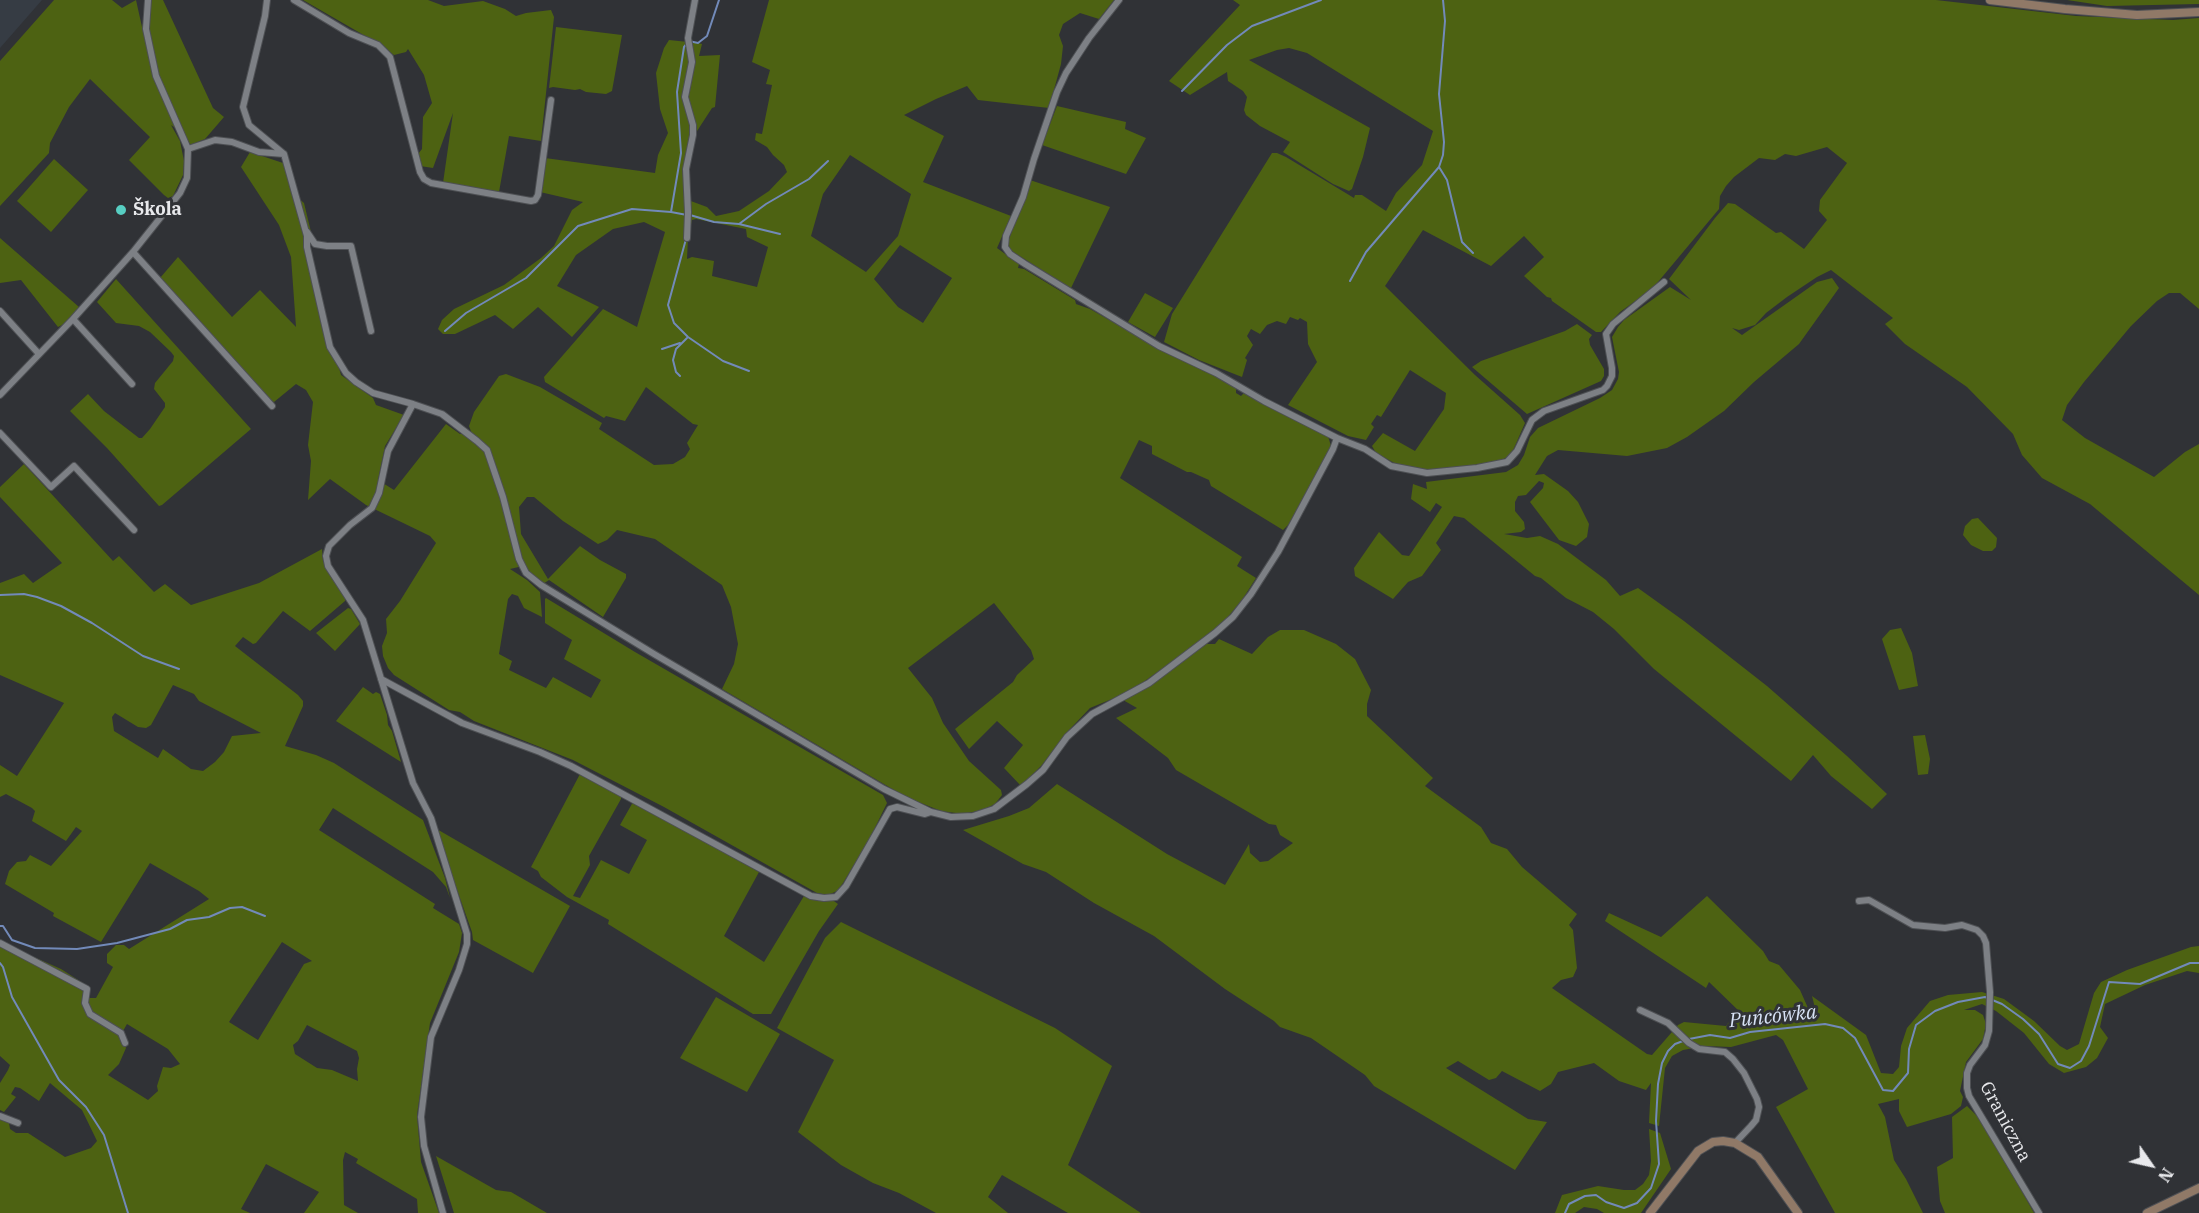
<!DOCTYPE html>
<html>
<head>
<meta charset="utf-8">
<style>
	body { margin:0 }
	#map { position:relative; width:2199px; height:1213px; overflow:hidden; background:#303236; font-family:"IBM Plex Serif",serif }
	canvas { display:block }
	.north { position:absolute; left:2121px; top:1135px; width:60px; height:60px; -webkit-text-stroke:4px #303236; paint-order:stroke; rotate:124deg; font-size:16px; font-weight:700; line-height:24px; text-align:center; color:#e8e9ec }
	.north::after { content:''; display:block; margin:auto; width:21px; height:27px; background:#e8e9ec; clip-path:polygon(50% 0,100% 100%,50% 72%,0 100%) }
</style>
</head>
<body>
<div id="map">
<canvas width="2199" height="1213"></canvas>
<div class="north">N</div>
</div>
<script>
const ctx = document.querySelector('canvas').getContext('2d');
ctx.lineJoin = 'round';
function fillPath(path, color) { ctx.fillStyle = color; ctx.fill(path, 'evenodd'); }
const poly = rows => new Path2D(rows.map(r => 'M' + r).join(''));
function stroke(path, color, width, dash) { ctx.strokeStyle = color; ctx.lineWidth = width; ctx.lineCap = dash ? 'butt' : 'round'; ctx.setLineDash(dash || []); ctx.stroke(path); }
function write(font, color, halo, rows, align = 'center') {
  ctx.font = font + ' "IBM Plex Serif",serif'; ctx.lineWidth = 6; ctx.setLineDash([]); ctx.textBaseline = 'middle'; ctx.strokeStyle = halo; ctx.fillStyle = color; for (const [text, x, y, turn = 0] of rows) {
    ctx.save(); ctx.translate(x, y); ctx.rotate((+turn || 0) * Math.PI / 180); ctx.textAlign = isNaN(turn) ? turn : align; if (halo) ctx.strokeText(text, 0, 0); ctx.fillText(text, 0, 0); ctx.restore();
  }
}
fillPath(poly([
	[0,0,42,0,0,48]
]), '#363c44');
fillPath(poly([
	[54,0,112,0,122,8,136,0,142,27,149,0,163,0,213,108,224,117,205,139,190,145,184,134,171,125,180,141,184,161,183,175,173,196,168,198,164,195,129,160,150,137,90,79,69,107,50,143,49,153,0,206,0,61],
	[303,0,428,0,444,6,483,1,505,9,516,16,526,13,551,10,554,17,541,141,509,136,499,192,443,183,453,113,433,168,420,166,418,154,422,149,423,117,432,103,424,75,408,49,406,52,394,55,374,41],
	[769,0,1114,0,1099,19,1080,13,1063,24,1059,35,1063,46,1061,64,1049,108,978,100,967,86,936,99,904,115,944,136,923,182,1011,216,997,248,1019,264,1018,268,1024,269,1075,300,1076,304,1090,309,1153,345,1223,379,1236,387,1236,393,1241,396,1245,392,1328,436,1331,446,1289,524,1283,530,1211,486,1209,480,1191,472,1187,472,1152,454,1152,446,1139,440,1120,478,1242,557,1237,566,1256,578,1242,600,1222,624,1202,641,1129,692,1090,708,1070,729,1041,766,1021,786,1004,768,1023,745,997,721,969,749,955,729,1013,682,1017,675,1034,659,1031,650,994,603,908,668,932,698,943,723,969,761,1001,790,1002,795,995,804,983,810,963,814,941,811,906,797,722,689,734,664,738,644,731,607,722,585,655,539,617,530,607,540,598,544,563,521,534,497,527,497,519,507,521,534,548,579,580,546,600,560,626,574,626,578,603,617,549,580,543,584,523,566,510,569,527,580,540,592,542,617,524,608,518,596,512,594,508,599,499,654,512,661,509,670,546,688,553,677,591,698,601,680,564,659,572,640,545,623,545,599,546,598,635,652,883,795,887,803,869,840,843,883,837,891,828,895,817,893,664,807,573,760,474,721,460,712,449,710,394,675,388,668,383,656,382,646,387,633,386,619,400,601,436,543,430,536,366,505,330,479,308,500,311,461,308,445,313,402,306,390,296,384,274,402,271,401,160,278,178,257,232,317,260,290,296,327,291,257,279,225,241,167,250,152,286,164,296,196,304,203,311,232,305,246,341,375,373,398,376,405,404,415,385,446,378,480,394,490,446,424,460,434,472,434,469,426,474,412,499,376,506,374,540,387,602,423,599,429,654,465,673,464,685,457,690,449,687,443,698,425,693,424,646,387,625,421,606,416,604,418,545,382,544,377,603,309,637,327,665,232,644,222,613,229,576,255,557,286,599,307,572,337,538,307,513,329,495,315,455,334,443,334,438,329,442,320,454,309,504,285,541,258,554,246,572,210,583,202,540,192,545,158,655,173,658,155,668,133,660,109,656,73,664,48,669,40,698,43,702,44,699,56,720,55,715,107,712,108,688,145,688,200,707,207,716,216,739,211,769,191,787,172,784,165,773,155,767,147,755,140,756,133,762,134,772,85,766,84,770,70,752,62],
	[850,155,911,194,898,236,866,272,811,236,823,194],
	[696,219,746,229,747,237,768,247,757,287,712,276,714,261,692,257,687,259,688,238,692,220],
	[900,245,952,278,923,323,898,307,874,279],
	[1233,0,1936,0,2076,16,2173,20,2199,18,2199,309,2180,293,2169,293,2157,301,2131,326,2084,382,2067,405,2062,420,2085,438,2154,477,2185,452,2199,444,2199,595,2090,504,2042,478,2022,455,2013,434,1967,387,1905,344,1885,324,1893,318,1831,270,1817,277,1787,297,1766,313,1755,325,1739,330,1732,328,1742,335,1817,282,1832,278,1839,288,1799,344,1754,382,1724,411,1687,437,1667,448,1627,456,1558,450,1547,456,1535,475,1544,474,1568,491,1578,502,1589,524,1587,537,1576,546,1559,540,1530,502,1543,488,1544,483,1539,481,1526,495,1518,496,1515,502,1515,511,1524,522,1525,529,1521,532,1504,534,1527,538,1540,536,1558,544,1606,580,1620,596,1638,588,1684,621,1767,686,1847,756,1887,794,1872,809,1831,776,1813,755,1791,781,1654,669,1614,629,1593,612,1566,598,1541,578,1535,576,1464,518,1454,516,1436,543,1441,550,1422,576,1408,582,1393,599,1355,576,1354,568,1379,532,1402,555,1409,556,1442,507,1436,503,1430,512,1411,499,1413,484,1427,489,1426,482,1506,472,1518,465,1524,455,1530,437,1538,428,1600,398,1612,390,1618,379,1619,372,1612,337,1618,327,1624,320,1670,287,1691,300,1669,279,1715,218,1728,203,1735,204,1776,233,1781,232,1804,249,1827,220,1819,211,1820,200,1847,163,1827,147,1796,156,1785,154,1775,160,1759,158,1734,177,1726,186,1720,196,1719,209,1663,276,1652,289,1620,312,1601,332,1596,332,1552,301,1551,298,1547,297,1524,276,1544,257,1524,236,1491,266,1423,230,1385,286,1475,375,1520,415,1525,423,1511,455,1496,463,1431,470,1400,466,1376,453,1372,446,1383,433,1415,451,1444,409,1446,393,1410,370,1381,417,1377,415,1371,424,1374,427,1366,440,1348,436,1288,405,1317,362,1308,344,1307,322,1300,318,1298,320,1290,317,1286,324,1277,321,1267,325,1260,334,1251,329,1247,336,1253,345,1245,358,1247,360,1242,377,1199,360,1164,342,1172,314,1272,153,1277,153,1286,157,1354,198,1355,195,1362,195,1386,211,1396,193,1422,165,1433,131,1307,53,1289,48,1277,50,1249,60,1370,128,1363,157,1352,189,1349,191,1333,184,1283,152,1290,142,1260,126,1246,115,1244,110,1247,97,1243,91,1228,81,1227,72,1190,95,1169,81,1240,5],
	[2067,0,2199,0,2199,4,2107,6],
	[556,27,622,35,612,91,606,94,586,92,580,89,575,90,553,87,549,88],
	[1057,106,1126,122,1125,129,1146,138,1126,174,1042,145],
	[54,159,88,190,51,232,17,201],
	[1030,180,1110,207,1071,288,1010,250,1008,242],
	[0,238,79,307,66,323,58,327,21,280,0,283],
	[116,279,251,429,162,505,159,506,107,448,70,411,88,394,104,411,139,438,142,438,150,429,165,407,165,403,154,389,155,383,173,361,174,356,171,352,150,332,139,326,116,323,97,302],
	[1145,293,1173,308,1155,337,1128,322],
	[1577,324,1592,335,1589,339,1590,345,1604,369,1604,376,1601,381,1527,414,1472,367,1481,361,1565,331],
	[24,464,113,561,119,556,154,592,165,584,191,605,259,583,322,549,323,561,345,595,345,601,310,631,283,611,256,643,253,644,243,637,235,646,298,695,303,701,303,706,285,746,316,755,334,763,423,820,445,878,450,898,446,887,433,872,333,808,319,830,435,904,433,908,459,924,462,933,459,952,430,1023,417,1115,421,1162,439,1213,418,1213,417,1199,356,1163,358,1159,345,1152,343,1160,344,1205,358,1213,304,1213,319,1192,266,1164,241,1209,250,1213,0,1213,0,1117,9,1123,10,1129,16,1133,28,1133,65,1157,91,1148,97,1141,82,1110,50,1083,39,1101,20,1088,15,1087,11,1094,16,1097,4,1112,0,1110,0,1083,8,1070,10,1065,0,1056,0,942,61,969,86,985,83,1003,86,1012,116,1032,125,1044,126,1048,119,1064,108,1075,148,1100,158,1091,157,1086,163,1067,171,1068,180,1064,168,1049,127,1024,123,1031,93,1012,89,1008,89,998,96,998,113,967,107,963,107,954,116,945,124,945,129,949,209,899,199,891,150,863,101,942,53,916,54,913,5,884,9,871,17,862,26,861,30,855,51,866,82,831,76,827,66,841,32,821,35,811,32,808,6,794,0,797,0,765,17,776,64,703,0,675,0,583,24,574,33,583,62,563,0,497,0,487],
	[173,685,194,694,199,701,261,733,232,736,224,752,215,762,203,771,191,769,163,749,158,758,114,731,112,717,115,713,138,727,146,728,151,725],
	[282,942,312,961,304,964,258,1040,229,1022],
	[307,1025,357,1051,359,1058,357,1069,358,1081,332,1070,317,1068,295,1054,293,1045,298,1041],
	[1978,518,1997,538,1996,547,1992,551,1983,551,1971,545,1963,535,1965,526,1972,519],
	[348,608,351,609,360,624,335,651,316,633],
	[1901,628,1912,653,1918,686,1899,690,1882,639,1890,630],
	[1280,630,1304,630,1336,644,1355,659,1371,690,1367,704,1367,716,1433,778,1425,786,1481,827,1491,843,1507,849,1522,867,1577,914,1569,925,1573,930,1577,968,1573,977,1561,980,1552,988,1647,1054,1652,1055,1678,1025,1684,1022,1726,1026,1731,1019,1741,1013,1709,982,1706,988,1605,921,1609,913,1661,937,1707,896,1763,951,1769,961,1779,965,1800,990,1808,1008,1808,1013,1803,1017,1762,1020,1757,1024,1817,1016,1812,996,1866,1035,1881,1073,1893,1074,1899,1067,1901,1046,1907,1028,1930,1001,1948,995,1982,992,2004,999,2034,1021,2060,1046,2067,1050,2079,1044,2094,993,2101,982,2127,970,2191,947,2199,946,2199,973,2187,971,2145,985,2105,1004,2100,1027,2108,1038,2097,1058,2086,1067,2064,1073,2049,1064,2024,1033,1996,1011,1982,1004,1964,1010,1975,1010,1983,1015,1986,1024,1983,1039,1966,1062,1960,1091,1963,1097,1961,1106,1951,1114,1907,1127,1899,1111,1899,1099,1878,1104,1885,1117,1894,1160,1906,1179,1923,1213,1835,1213,1776,1107,1808,1089,1783,1040,1776,1035,1731,1047,1706,1046,1683,1050,1672,1056,1665,1068,1659,1126,1649,1123,1651,1083,1646,1090,1619,1081,1594,1063,1558,1072,1551,1084,1540,1091,1502,1071,1496,1078,1489,1080,1458,1061,1446,1068,1528,1119,1547,1122,1515,1170,1374,1086,1365,1075,1311,1038,1280,1027,1274,1021,1225,989,1154,936,1094,903,1046,872,1023,864,963,830,1009,816,1029,808,1057,784,1167,854,1225,885,1249,844,1250,853,1260,862,1268,861,1293,843,1280,835,1276,825,1269,824,1176,770,1168,758,1116,718,1137,708,1123,700,1206,644,1215,644,1219,639,1252,654,1268,637],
	[363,687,373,694,376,692,380,694,387,715,388,725,392,731,401,762,336,721],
	[1925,735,1930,759,1928,774,1918,775,1913,736],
	[580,774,621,796,621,799,589,856,590,865,573,896,580,898,601,860,629,874,647,840,620,825,633,802,759,872,724,936,764,962,804,896,818,901,831,899,838,904,819,931,771,1014,753,1014,608,924,609,920,567,897,541,877,538,871,531,867],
	[435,828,570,906,533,973,473,940,472,932],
	[841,922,1055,1028,1112,1066,1068,1165,1141,1213,1068,1213,1002,1175,988,1197,1008,1213,936,1213,899,1193,873,1183,841,1165,798,1132,834,1060,777,1028,825,938],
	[716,997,780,1034,747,1092,680,1058],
	[1967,1106,1982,1121,2034,1213,1945,1213,1940,1201,1937,1167,1953,1158,1952,1117],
	[1649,1129,1660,1133,1671,1169,1641,1213,1604,1213,1597,1209,1584,1207,1575,1213,1555,1213,1562,1195,1598,1186,1624,1190,1635,1190,1643,1184,1649,1175,1651,1161],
	[436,1156,496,1190,511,1192,547,1213,454,1213]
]), '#4d6212');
stroke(poly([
	[1182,91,1227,45,1252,26,1321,0],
	[1439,167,1447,180,1462,242,1473,253],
	[687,215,671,212,681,153,677,92,684,47,689,41,698,43,707,36,719,0],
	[690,215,714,222,739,224,766,204,809,179,828,161],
	[739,224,780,234],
	[686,239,668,305,674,323,688,337,723,361,749,371],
	[1350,281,1366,252,1439,167,1443,155,1444,142,1439,94,1445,21,1443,0],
	[445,331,466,313,526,278,578,226,632,209,671,212],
	[662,349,680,343],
	[680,376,676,372,673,360,676,349,687,338],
	[0,595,24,594,37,597,61,606,92,623,143,656,179,669],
	[0,926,3,926,12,940,35,948,77,949,117,943,170,929,187,920,209,917,230,908,242,907,265,916],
	[0,963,3,967,12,997,59,1080,86,1107,104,1135,128,1213],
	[1689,1039,1710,1035,1730,1038,1750,1032,1825,1024,1843,1028,1855,1038,1883,1090,1893,1091,1908,1073,1909,1049,1916,1025,1935,1011,1958,1002,1985,997,2002,1004,2023,1019,2039,1034,2058,1064,2070,1068,2081,1061,2089,1046,2109,982,2140,984,2190,963,2199,963],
	[1565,1213,1569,1204,1585,1196,1596,1195,1606,1202,1624,1208,1637,1203,1651,1188,1659,1164,1656,1121,1658,1084,1662,1063,1668,1051,1675,1044,1683,1041]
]), '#728ab9', 2);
const street = poly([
	[294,0,349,33,378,45,390,57,420,172,424,179,431,183,531,201,535,200,538,195,551,100],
	[188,149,215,140,232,142,259,152,284,154,249,125,243,107,265,16,267,0],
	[284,154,307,236,307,247,330,347,346,373,356,382,373,393,413,404,388,451,379,493,372,508,350,525,329,546,326,556,328,566,363,620,413,783,431,818,467,934,467,944,459,970,431,1037,421,1117,424,1146,443,1213],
	[307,232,315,244,327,246,351,246,371,331],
	[687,238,688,212,686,169,693,135,693,125,685,97,692,62,688,38,695,0],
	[133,252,272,406],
	[0,311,39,354],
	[73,319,132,384],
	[0,395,73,319,133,252,180,193,187,178,188,149,156,76,146,29,148,0],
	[413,404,442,414,477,441,487,450,503,497,519,559,526,573,541,585,654,654,884,789,931,812,951,817,973,816,994,809,1027,784,1043,770,1067,737,1092,714,1149,683,1215,633,1233,617,1251,594,1278,552,1333,449,1337,438,1264,401,1216,373,1159,346,1025,264,1010,254,1005,247,1006,236,1023,197,1034,159,1057,92,1066,73,1089,38,1119,0],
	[0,433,51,487,74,466,134,530],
	[1337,438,1365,449,1391,466,1427,473,1477,468,1507,462,1517,451,1532,420,1544,411,1603,390,1607,386,1612,376,1612,368,1606,334,1613,324,1664,282],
	[381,679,462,723,540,752,571,766,811,896,824,898,836,897,846,886,890,809,897,807,925,814,931,812],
	[1859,901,1869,900,1913,925,1945,928,1962,925,1977,930,1983,936,1986,943,1990,992,1989,1031,1985,1045,1970,1065,1967,1073,1967,1088,1969,1096,2039,1213],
	[0,943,87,989,85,1003,90,1014,121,1033,125,1043],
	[1640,1010,1668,1023,1689,1043,1699,1049,1725,1052,1733,1059,1744,1073,1757,1099,1759,1107,1756,1120,1751,1126,1735,1143],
	[0,1116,18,1123]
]);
const secondary = poly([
	[1990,0,2065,9,2137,15,2199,12],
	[1650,1213,1698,1151,1713,1142,1723,1141,1735,1143,1758,1157,1798,1213],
	[2147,1213,2199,1188]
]);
stroke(street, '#4e5054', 8);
stroke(secondary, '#4e5054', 10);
stroke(street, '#7d8085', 6);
stroke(secondary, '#907967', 8);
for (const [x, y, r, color] of [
	[121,210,6,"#57cec2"]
]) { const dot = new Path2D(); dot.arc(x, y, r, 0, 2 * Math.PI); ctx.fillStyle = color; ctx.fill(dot); stroke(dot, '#303236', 2); }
write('bold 18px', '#e8e9ec', '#303236', [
	["Škola",133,210]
], 'left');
write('18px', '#e8e9ec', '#303236', [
	["Graniczna",2005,1122,62]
]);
write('italic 20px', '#d8e3f6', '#303236', [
	["Puńcówka",1773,1017,-6]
]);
</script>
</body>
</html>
